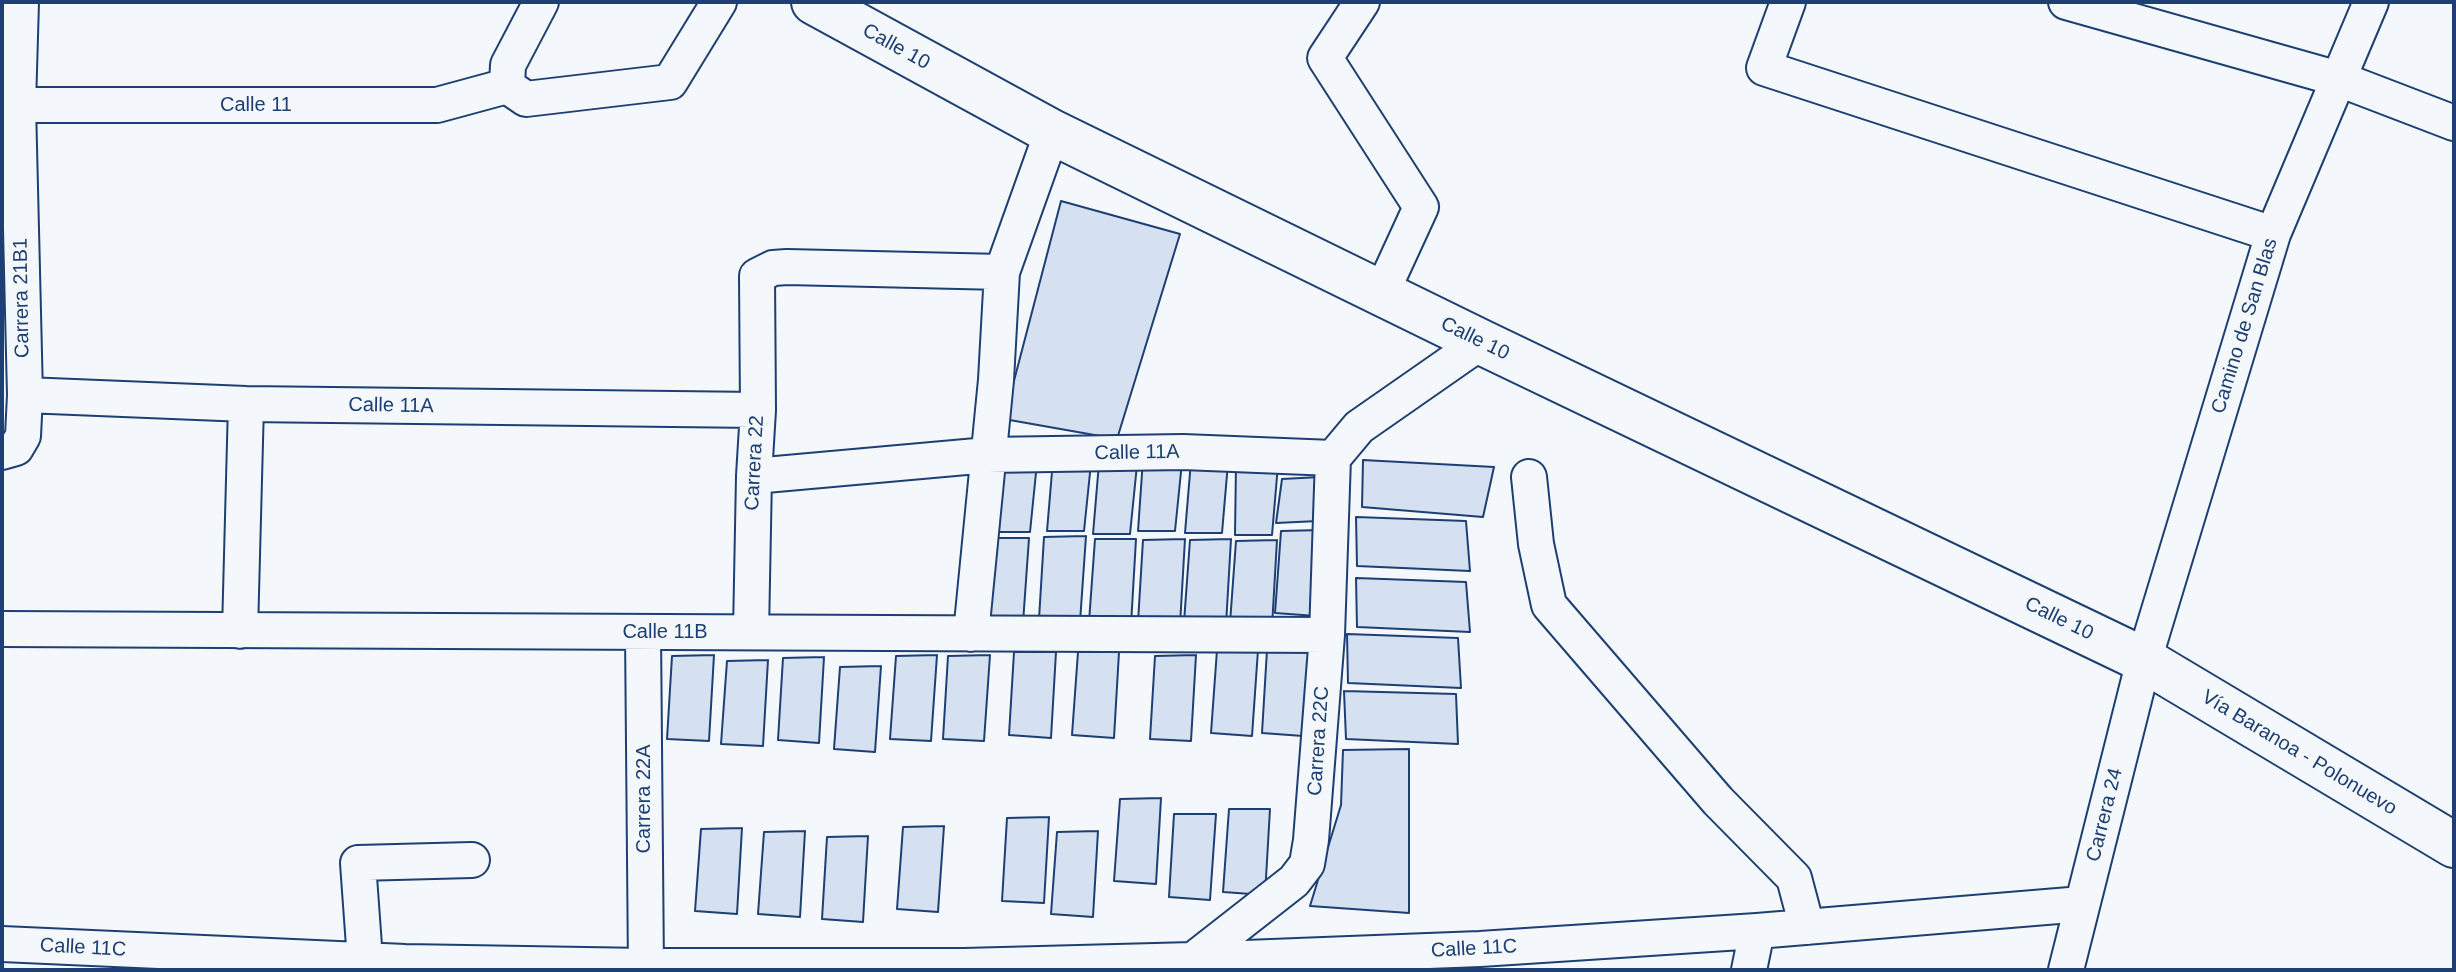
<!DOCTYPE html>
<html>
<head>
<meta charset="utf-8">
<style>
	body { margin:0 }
	#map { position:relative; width:2456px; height:972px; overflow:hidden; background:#f4f7fb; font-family:Helvetica,sans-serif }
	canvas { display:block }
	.frame { position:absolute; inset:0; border:4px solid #1d3f73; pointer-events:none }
</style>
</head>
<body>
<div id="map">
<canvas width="2456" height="972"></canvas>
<div class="frame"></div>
</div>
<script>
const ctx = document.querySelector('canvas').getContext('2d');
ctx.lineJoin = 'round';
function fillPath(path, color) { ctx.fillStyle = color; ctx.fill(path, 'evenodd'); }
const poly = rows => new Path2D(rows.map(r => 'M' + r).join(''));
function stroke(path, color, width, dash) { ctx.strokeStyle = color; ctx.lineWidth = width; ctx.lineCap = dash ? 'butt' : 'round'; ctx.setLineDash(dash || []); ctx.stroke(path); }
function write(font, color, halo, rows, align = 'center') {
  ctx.font = font + ' Helvetica,sans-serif'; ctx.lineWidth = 6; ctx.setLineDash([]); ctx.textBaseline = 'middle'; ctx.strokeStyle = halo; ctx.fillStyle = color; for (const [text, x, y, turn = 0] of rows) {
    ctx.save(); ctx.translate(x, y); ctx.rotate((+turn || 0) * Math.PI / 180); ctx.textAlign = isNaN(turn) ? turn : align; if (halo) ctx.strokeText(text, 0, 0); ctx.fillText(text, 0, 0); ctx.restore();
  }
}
const building = poly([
	[1061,201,1180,234,1117,439,1004,419,1061,201],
	[1143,459,1182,462,1175,531,1138,531,1143,459],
	[1053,460,1091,463,1084,531,1047,531,1053,460],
	[1363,460,1494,467,1483,517,1362,507,1363,460],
	[1000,461,1037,463,1030,532,994,532,1000,461],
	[1191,461,1228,463,1222,533,1185,533,1191,461],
	[1099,463,1137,465,1130,534,1093,534,1099,463],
	[1236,465,1278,465,1272,535,1235,535,1236,465],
	[1320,477,1318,521,1276,523,1282,479,1320,477],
	[1356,517,1466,521,1470,571,1357,566,1356,517],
	[1322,530,1316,616,1275,613,1281,531,1322,530],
	[1086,536,1080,622,1039,619,1044,537,1086,536],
	[987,538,1029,538,1023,623,982,621,987,538],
	[1095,539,1136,539,1131,625,1089,622,1095,539],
	[1185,539,1180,625,1138,622,1143,540,1185,539],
	[1231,539,1226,625,1184,622,1190,540,1231,539],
	[1277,540,1272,627,1230,623,1236,541,1277,540],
	[1356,578,1466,582,1470,632,1357,627,1356,578],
	[1347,634,1458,638,1461,688,1348,683,1347,634],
	[1217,650,1258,650,1252,736,1211,733,1217,650],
	[1267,650,1309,650,1303,736,1262,733,1267,650],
	[1014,652,1056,652,1051,738,1009,735,1014,652],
	[1078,652,1119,652,1114,738,1072,735,1078,652],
	[714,655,709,741,667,739,672,656,714,655],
	[937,655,931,741,890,739,896,656,937,655],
	[990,655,984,741,943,739,948,656,990,655],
	[1196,655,1191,741,1150,739,1155,656,1196,655],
	[824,657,819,743,778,740,783,658,824,657],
	[768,660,763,746,721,744,727,661,768,660],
	[881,666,875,752,834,749,840,667,881,666],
	[1344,691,1456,694,1458,744,1346,739,1344,691],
	[1409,749,1409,913,1310,906,1341,805,1343,750,1409,749],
	[1161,798,1156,884,1114,881,1120,799,1161,798],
	[1229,809,1270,809,1265,895,1223,892,1229,809],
	[1174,814,1216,814,1210,900,1169,897,1174,814],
	[1049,817,1044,903,1002,901,1007,818,1049,817],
	[944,826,938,912,897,909,903,827,944,826],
	[742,828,737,914,695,911,701,829,742,828],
	[805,831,800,917,758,914,764,832,805,831],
	[1098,831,1093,917,1051,914,1057,832,1098,831],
	[868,836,863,922,822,919,827,837,868,836]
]);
fillPath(building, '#d5e0f0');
stroke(building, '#1d3f73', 2);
const street = poly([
	[541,2,508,65,507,86,526,99,670,82,719,2],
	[1362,2,1325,58,1421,207,1381,294],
	[1788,2,1764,68,2273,234],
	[2066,2,2339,79,2454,123],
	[2,105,437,105,507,86],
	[1002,272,1052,132],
	[25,395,246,404,758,410],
	[2,452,16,448,23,436,25,395,18,105,21,2],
	[1333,458,1359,427,1481,342],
	[754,476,988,455,1183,452,1333,458],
	[1529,477,1536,544,1549,605,1718,801,1794,878,1807,927],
	[2,629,1327,635],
	[240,631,246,404],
	[643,632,646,970],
	[751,632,754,476,758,410,757,276,773,268,787,267,1002,272,996,380,971,634],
	[2,944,405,962,645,966,964,966,1193,960,1480,949,1757,931,2082,904],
	[365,960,358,863,472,860],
	[1192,966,1193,960,1294,881,1307,864,1311,840,1327,635,1333,458],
	[1749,970,1757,931],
	[2066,970,2144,660,2273,234,2371,2]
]);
const secondary = poly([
	[814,2,1052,132,1481,342,2144,660,2454,845]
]);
stroke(street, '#1d3f73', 38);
stroke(secondary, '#1d3f73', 48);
stroke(street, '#f4f7fb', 34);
stroke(secondary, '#f4f7fb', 44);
write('20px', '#1d3f73', '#f4f7fb', [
	["Calle 10",896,47,29],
	["Calle 11",256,105],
	["Carrera 21B1",22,298,-91],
	["Camino de San Blas",2245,326,-73],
	["Calle 10",1475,339,26],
	["Calle 11A",391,406,1],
	["Calle 11A",1137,453,-1],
	["Carrera 22",755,463,-87],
	["Calle 10",2059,619,26],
	["Calle 11B",665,632],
	["Carrera 22C",1319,741,-86],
	["Vía Baranoa - Polonuevo",2299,753,31],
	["Carrera 22A",644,799,-90],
	["Carrera 24",2105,815,-76],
	["Calle 11C",83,948,3],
	["Calle 11C",1474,949,-3]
]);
</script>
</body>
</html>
